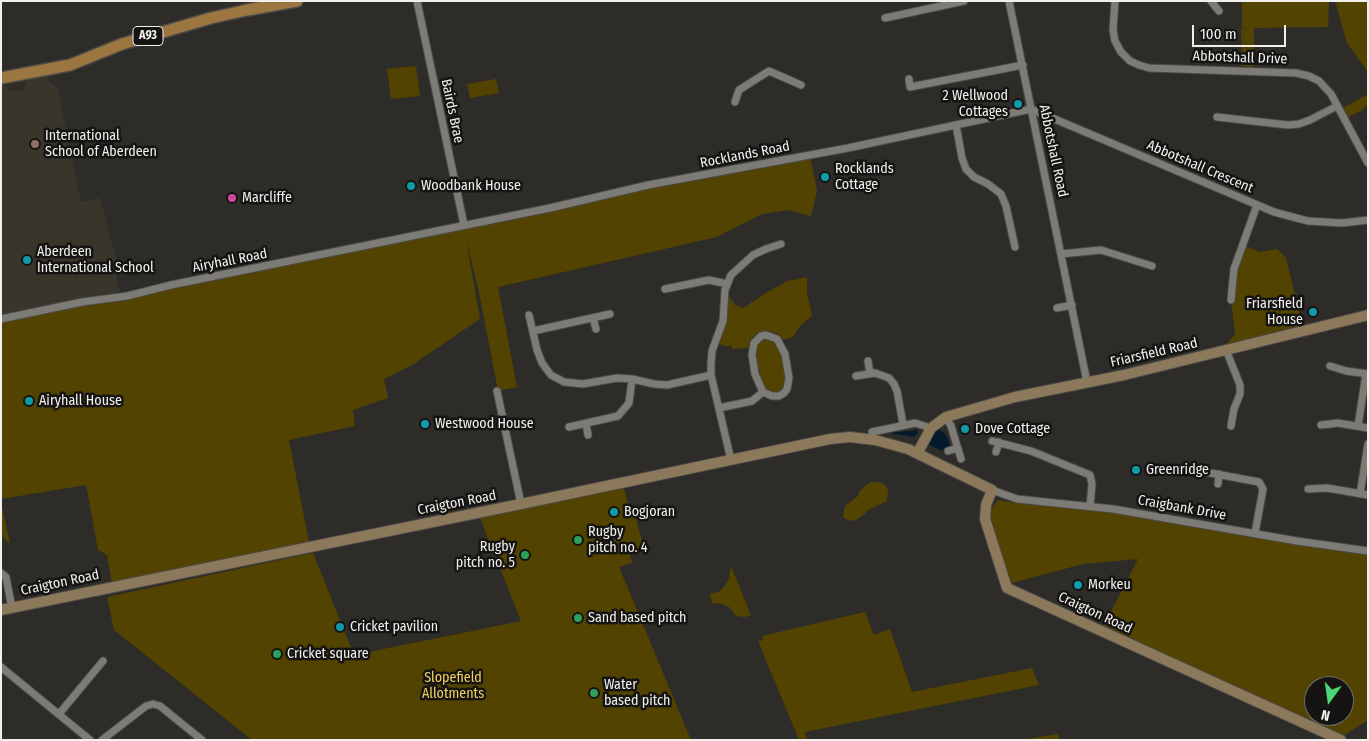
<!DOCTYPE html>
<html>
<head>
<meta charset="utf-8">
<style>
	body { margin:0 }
	#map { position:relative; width:1369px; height:741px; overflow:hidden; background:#2d2c28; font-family:"Fira Sans Condensed",sans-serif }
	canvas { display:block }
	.frame { position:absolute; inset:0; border:2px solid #f1f0ed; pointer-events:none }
	.north { position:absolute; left:1304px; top:676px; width:50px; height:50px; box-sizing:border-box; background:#151413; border:1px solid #6d6c6a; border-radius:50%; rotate:194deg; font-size:14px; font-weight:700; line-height:20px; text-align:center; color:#f1f0ed }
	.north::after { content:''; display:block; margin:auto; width:18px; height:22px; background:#4cd676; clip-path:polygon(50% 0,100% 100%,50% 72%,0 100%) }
	.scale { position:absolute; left:1192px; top:25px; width:94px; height:22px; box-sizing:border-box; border:2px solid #f1f0ed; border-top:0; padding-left:6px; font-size:15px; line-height:18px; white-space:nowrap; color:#f1f0ed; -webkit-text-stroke:4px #151413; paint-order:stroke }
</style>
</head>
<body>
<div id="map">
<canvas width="1369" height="741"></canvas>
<div class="frame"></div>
<div class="north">N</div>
<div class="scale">100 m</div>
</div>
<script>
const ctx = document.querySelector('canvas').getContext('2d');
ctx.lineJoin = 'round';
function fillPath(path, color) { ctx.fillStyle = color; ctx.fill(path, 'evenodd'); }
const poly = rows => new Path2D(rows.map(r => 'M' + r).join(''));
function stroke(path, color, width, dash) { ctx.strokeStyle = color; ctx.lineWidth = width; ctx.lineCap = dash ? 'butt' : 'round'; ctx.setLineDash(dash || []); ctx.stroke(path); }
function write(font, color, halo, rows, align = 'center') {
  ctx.font = font + ' "Fira Sans Condensed",sans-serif'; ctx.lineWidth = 5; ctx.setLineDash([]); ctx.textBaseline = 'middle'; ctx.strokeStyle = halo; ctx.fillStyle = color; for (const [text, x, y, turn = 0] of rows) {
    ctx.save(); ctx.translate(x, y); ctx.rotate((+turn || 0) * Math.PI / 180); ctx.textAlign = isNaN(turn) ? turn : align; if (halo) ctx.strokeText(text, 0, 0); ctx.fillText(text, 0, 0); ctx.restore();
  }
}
fillPath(poly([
	[47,74,48,80,58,89,81,202,100,198,117,262,117,283,121,291,1,315,1,83,7,86,10,91,24,91,26,83,31,77]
]), '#38352b');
fillPath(poly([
	[1242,1,1329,1,1328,27,1254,28,1254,67,1242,66,1241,29,1247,28,1242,28],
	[1335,1,1368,1,1368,72,1347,43],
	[416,66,420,96,391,99,387,69],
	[496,79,499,93,470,98,467,84],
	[1368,94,1368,104,1363,110,1348,117,1343,108],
	[810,155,817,191,811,216,788,210,762,214,717,237,498,287,517,387,498,391,479,292,466,239,480,319,412,365,384,379,388,398,353,410,355,426,289,440,309,542,112,583,107,555,98,550,86,485,1,499,1,320],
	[1242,245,1260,252,1277,249,1286,258,1304,331,1222,350,1235,334,1231,300],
	[807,277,807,292,812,316,800,326,793,337,784,340,777,333,764,331,757,333,750,340,748,348,732,349,732,346,725,346,719,344,727,322,728,295,735,305,743,308,769,291,788,281],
	[764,338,769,338,774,340,783,358,787,382,783,391,777,393,771,393,766,391,759,376,756,363,756,346],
	[871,482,880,482,885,485,888,490,887,501,870,509,858,519,851,521,846,519,843,517,845,506,858,496,859,492,866,485],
	[622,483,631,512,634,512,644,548,629,552,632,563,619,567,691,740,252,740,114,630,107,597,313,553,354,655,521,621,480,518,589,495],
	[998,500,1016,503,1117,513,1368,551,1368,720,1343,736,1103,627,1138,559,1083,564,1012,583,991,527,988,513],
	[1314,686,1344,686,1344,716,1314,716],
	[1,501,10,544,1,535],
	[731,566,751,615,745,617,736,616,729,607,720,603,712,604,710,594,720,591,726,584,729,578],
	[865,612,874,635,890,629,912,692,1032,668,1039,685,805,732,807,740,799,740,758,641,763,640,762,636],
	[1058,734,1060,740,1021,740]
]), '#534300');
fillPath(poly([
	[938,428,947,436,950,446,943,451,935,448,927,443],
	[918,430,918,433,914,437,889,433]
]), '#021a29');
const street = poly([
	[417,1,464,225],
	[1009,1,1087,382],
	[1115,1,1113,30,1115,41,1121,52,1130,61,1139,65,1149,68,1296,73,1309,76,1319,81,1331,94,1368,163],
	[1211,1,1219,11],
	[885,18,964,1],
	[909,79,910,87,1023,65],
	[735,102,739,90,769,71,801,85],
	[1217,117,1288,125,1299,124,1310,120,1337,106],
	[956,125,962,158,966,169,974,177,988,184,1001,194,1006,206,1015,247],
	[1061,254,1101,250,1152,266],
	[665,289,709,280,727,284],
	[1231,300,1234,269,1257,205],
	[1057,308,1072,305],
	[529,315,537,350,542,363,551,375,564,382,583,384,617,378,632,379,654,384,667,385,711,375],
	[593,318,596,329],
	[1,319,82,302,127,296,171,285,550,208,648,185,848,148,1031,109,1274,212,1308,221,1342,223,1368,220],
	[533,331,610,314],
	[1226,350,1240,385,1240,394,1234,409,1231,426],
	[868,361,870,374],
	[1330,366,1346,371,1368,374],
	[856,376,875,373,889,378,894,384,897,391,903,424],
	[497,391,521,504],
	[719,408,752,401,763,392,772,396,779,396,784,393,787,389,789,378,785,354,777,339,766,335,761,336,754,343,752,355,755,374,763,392],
	[946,417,951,426,961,459],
	[586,424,588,435],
	[1321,425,1338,423,1368,428],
	[1358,426,1366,374],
	[569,427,618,416,629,403,632,379],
	[872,432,915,423,931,428],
	[992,441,1031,451,1090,475,1092,484,1090,506],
	[948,451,958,448],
	[996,452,999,442],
	[731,460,711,375,711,364,712,351,723,321,725,290,731,275,753,255,766,249,781,244],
	[1205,472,1259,482,1263,489,1255,533],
	[1218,484,1219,474],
	[1308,489,1327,488,1368,495],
	[992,490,1017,499,1113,509,1297,541,1368,551],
	[1360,494,1368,444],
	[1,573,6,577,12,608],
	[1,667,90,740],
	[59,714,103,661],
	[102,740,146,706,153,704,160,706,202,740]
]);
const secondary = poly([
	[918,452,931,428,946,417,1015,397,1124,375,1368,315],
	[1,610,521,504,830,439,850,437,875,440,908,449,992,490,986,505,985,519,1007,588,1341,740]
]);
const primary = poly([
	[1,78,70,65,122,44,211,18,247,10,297,1]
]);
stroke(street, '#4b4946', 9);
stroke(secondary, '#4b4946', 12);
stroke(primary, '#4b4946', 14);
stroke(street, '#7c7b76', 7);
stroke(secondary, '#8c795c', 10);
stroke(primary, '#9c7641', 11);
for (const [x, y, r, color] of [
	[1018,104,5,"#0f9aa8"],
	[35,144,5,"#8d6e63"],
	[825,177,5,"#0f9aa8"],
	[411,186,5,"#0f9aa8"],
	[232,198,5,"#d1479c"],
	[27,260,5,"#0f9aa8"],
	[1313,312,5,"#0f9aa8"],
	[29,401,5,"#0f9aa8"],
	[425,424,5,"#0f9aa8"],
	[965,429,5,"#0f9aa8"],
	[1136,470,5,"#0f9aa8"],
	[614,512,5,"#0f9aa8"],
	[578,540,5,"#2e9e5b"],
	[525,555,5,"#2e9e5b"],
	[1078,585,5,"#0f9aa8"],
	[578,618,5,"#2e9e5b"],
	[340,627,5,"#0f9aa8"],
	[277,654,5,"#2e9e5b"],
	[594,693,5,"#2e9e5b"]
]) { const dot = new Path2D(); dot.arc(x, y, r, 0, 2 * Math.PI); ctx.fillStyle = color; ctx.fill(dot); stroke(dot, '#151413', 2); }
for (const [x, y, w] of [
	[148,36,30]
]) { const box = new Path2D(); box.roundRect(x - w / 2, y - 9.5, w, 19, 4); ctx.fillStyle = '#151413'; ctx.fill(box); stroke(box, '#f1f0ed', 1); }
write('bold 12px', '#f1f0ed', null, [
	["A93",148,36]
]);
write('14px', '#f1f0ed', '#151413', [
	["Abbotshall Drive",1240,58,2],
	["Bairds Brae",452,111,78],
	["Abbotshall Road",1053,151,78],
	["Rocklands Road",745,155,-11],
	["Abbotshall Crescent",1200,167,23],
	["Airyhall Road",230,261,-11],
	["Friarsfield Road",1154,353,-13],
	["Craigton Road",457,503,-11],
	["Craigbank Drive",1182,508,10],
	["Craigton Road",60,583,-12],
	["Craigton Road",1095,613,25]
]);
write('14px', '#f1f0ed', '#151413', [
	["2 Wellwood",1008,96,"right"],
	["Cottages",1008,112,"right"],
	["International",45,136],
	["School of Aberdeen",45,152],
	["Rocklands",835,169],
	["Cottage",835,185],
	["Woodbank House",421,186],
	["Marcliffe",242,198],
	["Aberdeen",37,252],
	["International School",37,268],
	["Friarsfield",1303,304,"right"],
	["House",1303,320,"right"],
	["Airyhall House",39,401],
	["Westwood House",435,424],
	["Dove Cottage",975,429],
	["Greenridge",1146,470],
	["Bogjoran",624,512],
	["Rugby",588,532],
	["pitch no. 4",588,548],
	["Rugby",515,547,"right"],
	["pitch no. 5",515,563,"right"],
	["Morkeu",1088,585],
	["Sand based pitch",588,618],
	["Cricket pavilion",350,627],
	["Cricket square",287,654],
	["Water",604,685],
	["based pitch",604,701]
], 'left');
write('14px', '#f1d25e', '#151413', [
	["Slopefield",453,678],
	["Allotments",453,694]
]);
</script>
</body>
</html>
